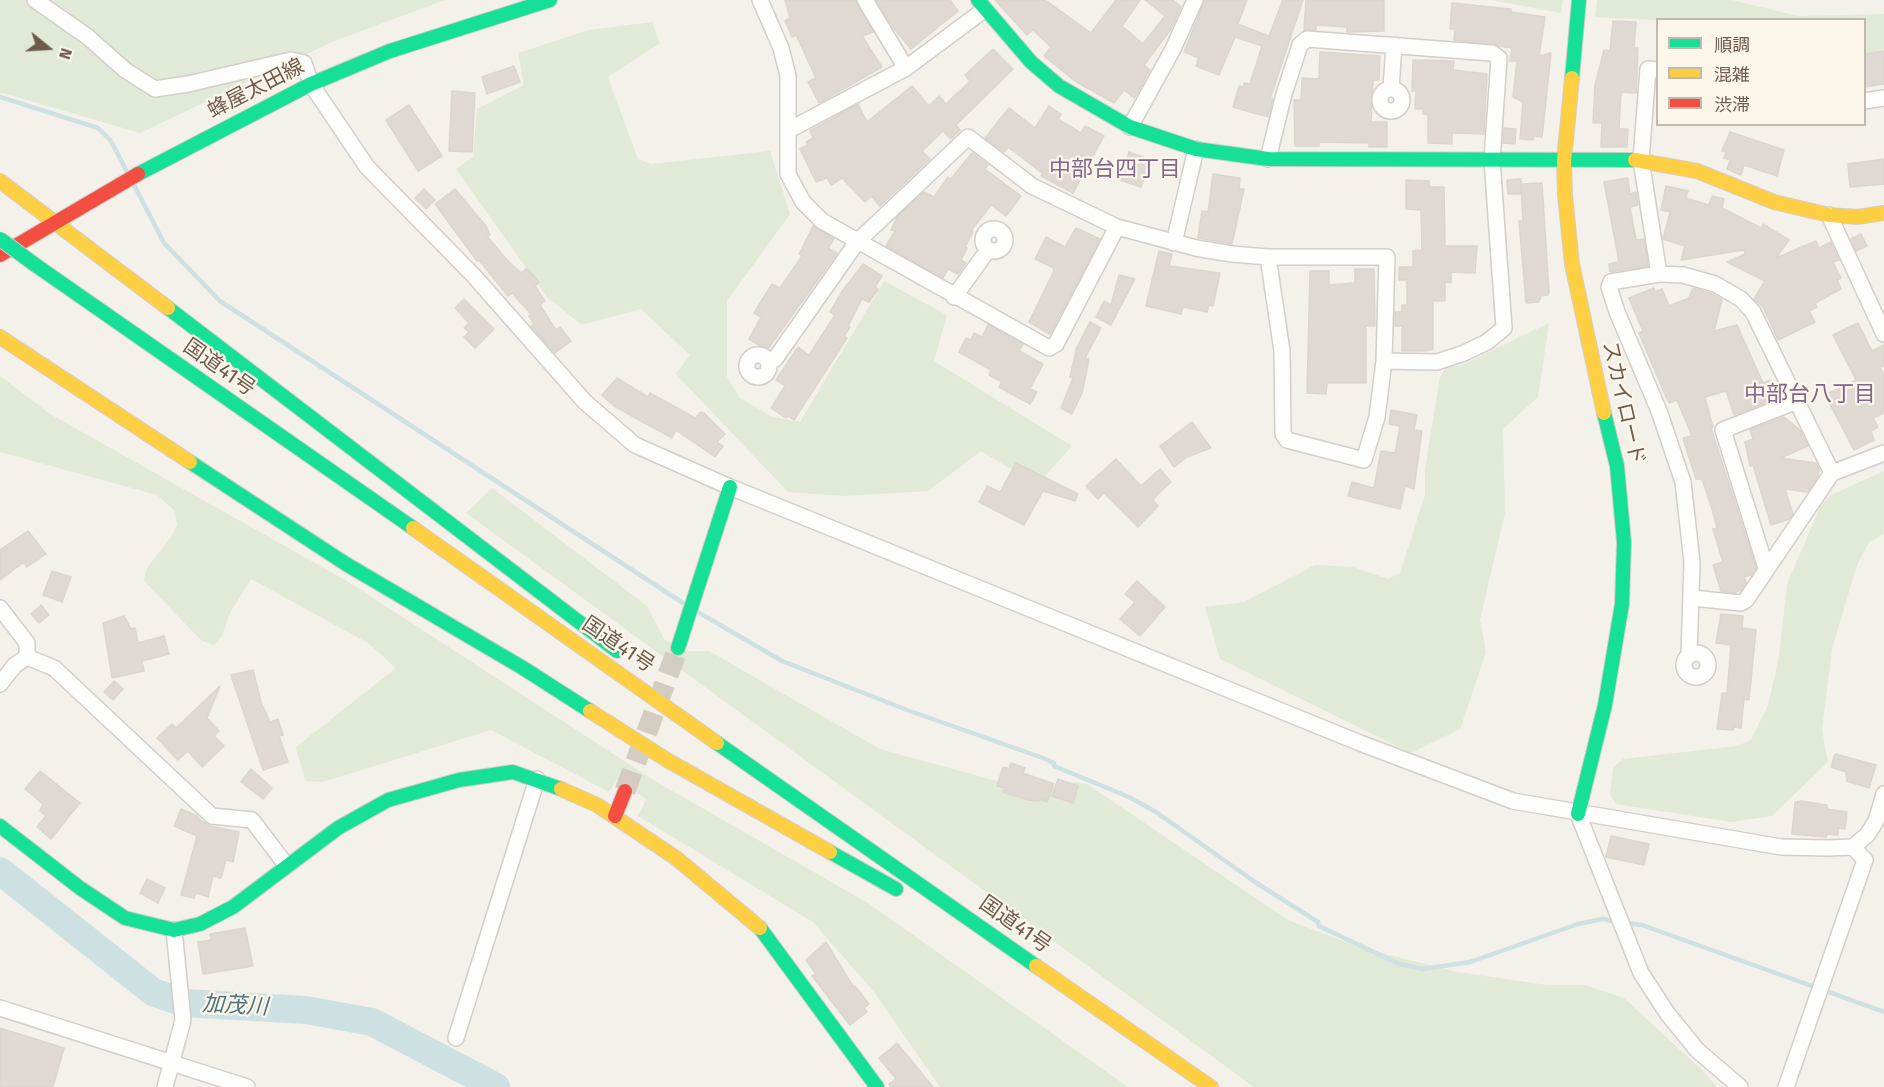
<!DOCTYPE html>
<html>
<head>
<meta charset="utf-8">
<style>
	body { margin:0 }
	#map { position:relative; width:1884px; height:1087px; overflow:hidden; background:#f4f1ea; font-family:"Fira Sans","Noto Sans JP",sans-serif }
	canvas { display:block }
	.legend { position:absolute; left:1656px; top:18px; width:210px; height:108px; box-sizing:border-box; background:#fcf6ea; border:2px solid #c3b8ac; margin:0; padding:8px 10px; list-style:none; font-size:18px; color:#6e5b4e }
	.legend li { display:flex; align-items:center; gap:12px; height:30px }
	.legend b { width:30px; border:2px solid #c3b8ac }
	.north { position:absolute; left:18px; top:18px; width:60px; height:60px; -webkit-text-stroke:4px #fcf6ea; paint-order:stroke; rotate:108deg; font-size:16px; font-weight:700; line-height:24px; text-align:center; color:#6e5b4e }
	.north::after { content:''; display:block; margin:auto; width:21px; height:27px; background:#6e5b4e; clip-path:polygon(50% 0,100% 100%,50% 72%,0 100%) }
</style>
</head>
<body>
<div id="map">
<canvas width="1884" height="1087"></canvas>
<ul class="legend">
<li><b style="height:8px;background:#16e098"></b>順調</li>
<li><b style="height:8px;background:#ffcf43"></b>混雑</li>
<li><b style="height:8px;background:#f24e42"></b>渋滞</li>
</ul>
<div class="north">N</div>
</div>
<script>
const ctx = document.querySelector('canvas').getContext('2d');
ctx.lineJoin = 'round';
function fillPath(path, color) { ctx.fillStyle = color; ctx.fill(path, 'evenodd'); }
const poly = rows => new Path2D(rows.map(r => 'M' + r).join(''));
function stroke(path, color, width, dash) { ctx.strokeStyle = color; ctx.lineWidth = width; ctx.lineCap = dash ? 'butt' : 'round'; ctx.setLineDash(dash || []); ctx.stroke(path); }
function write(font, color, halo, rows, align = 'center') {
  ctx.font = font + ' "Fira Sans","Noto Sans JP",sans-serif'; ctx.lineWidth = 4.5; ctx.setLineDash([]); ctx.textBaseline = 'middle'; ctx.strokeStyle = halo; ctx.fillStyle = color; for (const [text, x, y, turn = 0] of rows) {
    ctx.save(); ctx.translate(x, y); ctx.rotate((+turn || 0) * Math.PI / 180); ctx.textAlign = isNaN(turn) ? turn : align; if (halo) ctx.strokeText(text, 0, 0); ctx.fillText(text, 0, 0); ctx.restore();
  }
}
fillPath(poly([
	[0,0,445,0,332,42,140,133,0,92],
	[1491,0,1563,0,1561,13],
	[1597,0,1732,0,1798,16,1884,14,1884,49,1865,55,1864,20,1653,20,1595,17],
	[652,22,660,43,608,77,638,159,651,164,770,151,790,214,727,301,727,377,740,398,773,417,800,422,884,281,947,315,934,361,1072,446,1037,485,981,451,928,491,845,496,788,492,676,374,690,355,641,309,582,325,547,297,456,169,473,157,477,109,524,85,518,53,589,30],
	[1549,323,1538,397,1503,429,1505,513,1480,620,1486,652,1460,729,1411,753,1220,659,1205,607,1244,602,1315,565,1353,567,1388,579,1400,573,1425,495,1425,469,1440,377,1446,367,1460,366],
	[0,376,50,414,347,581,655,781,868,903,1128,1087,940,1087,874,992,813,922,638,816,646,799,618,779,609,792,491,730,323,782,305,781,296,747,396,668,368,643,251,579,230,613,222,636,214,645,202,641,144,581,147,568,171,537,177,525,175,511,157,495,0,452],
	[1884,471,1884,534,1869,542,1857,565,1832,649,1822,730,1828,762,1772,816,1731,822,1616,804,1610,794,1613,768,1623,759,1737,746,1751,740,1768,705,1779,657,1787,584,1821,505,1831,495],
	[492,488,647,606,664,639,687,651,709,651,880,749,1037,792,1075,782,1087,784,1288,920,1361,948,1458,972,1547,985,1585,985,1624,998,1704,1072,1717,1087,1254,1087,466,513]
]), '#e0ead6');
stroke(poly([
	[0,97,98,128,111,141,127,172],
	[133,183,164,243,220,301,686,605],
	[696,611,782,661,907,710,1043,758,1054,763,1054,766,1129,797,1156,812,1255,882,1318,922,1319,926,1399,964,1423,969,1470,962,1578,924,1603,919,1618,922],
	[1626,923,1642,925,1884,1012]
]), '#cde0e2', 4.5);
stroke(poly([
	[0,871,153,992,184,1003,306,1010,372,1022,496,1087]
]), '#cde0e2', 28);
const building = poly([
	[785,0,855,0,873,32,862,36,882,67,819,103,808,82,816,78,796,35,792,37,785,21,790,18,785,0],
	[876,0,950,0,958,11,911,49,892,26,876,0],
	[995,0,1045,0,1091,33,1116,0,1140,0,1122,26,1143,44,1165,16,1145,0,1173,0,1181,7,1171,29,1144,65,1150,70,1137,94,1134,98,1124,90,1114,103,1075,81,1044,56,1051,47,1033,30,1027,35,995,0],
	[1205,0,1247,0,1238,24,1269,36,1283,0,1303,0,1270,99,1273,99,1268,117,1233,107,1239,86,1243,87,1244,83,1250,84,1262,46,1235,37,1219,75,1196,66,1199,58,1184,52,1205,0],
	[1306,0,1384,0,1384,31,1347,32,1347,27,1316,25,1316,30,1304,30,1306,0],
	[1452,3,1511,9,1511,12,1545,17,1539,56,1551,53,1542,137,1533,136,1533,140,1520,139,1523,102,1513,97,1517,61,1510,61,1512,48,1454,40,1455,29,1450,29,1452,3],
	[1613,21,1636,22,1634,48,1638,48,1636,93,1621,92,1619,129,1628,129,1627,147,1601,147,1602,123,1593,123,1595,85,1604,50,1610,51,1613,21],
	[993,49,1013,69,956,125,960,130,951,139,943,131,922,151,930,159,880,206,871,196,865,202,842,178,831,185,827,178,816,182,800,149,808,145,806,142,813,138,810,131,858,104,867,122,912,86,929,106,939,96,946,104,970,81,965,75,993,49],
	[1884,51,1884,84,1864,87,1864,54,1884,51],
	[1320,52,1380,56,1379,80,1373,80,1371,122,1387,122,1387,147,1369,147,1369,143,1319,142,1319,146,1295,146,1294,100,1301,100,1302,78,1319,79,1320,52],
	[1413,60,1454,61,1453,70,1487,74,1484,134,1452,133,1452,144,1428,143,1428,114,1423,114,1423,109,1415,109,1416,91,1412,91,1413,60],
	[514,66,520,82,487,94,482,77,514,66],
	[452,91,475,93,472,152,449,151,452,91],
	[409,105,442,156,418,171,386,120,409,105],
	[1049,106,1061,114,1058,119,1081,133,1085,126,1104,136,1073,193,1041,176,1042,173,1008,147,1004,152,985,138,1009,108,1035,128,1049,106],
	[1504,128,1516,129,1515,144,1503,143,1504,128],
	[1730,132,1784,150,1777,176,1744,165,1741,175,1727,169,1730,160,1724,158,1726,152,1722,151,1730,132],
	[1129,152,1151,160,1141,187,1120,180,1129,152],
	[972,153,988,165,985,169,1021,196,1006,216,991,205,971,231,973,232,965,247,967,248,961,260,966,263,958,274,948,269,943,278,886,246,895,231,891,230,897,217,924,192,934,197,948,177,951,179,972,153],
	[1884,159,1884,184,1850,187,1848,164,1884,159],
	[1213,174,1240,178,1239,189,1244,189,1232,244,1198,238,1202,211,1208,212,1213,174],
	[1628,178,1630,194,1636,192,1638,205,1630,207,1636,240,1644,239,1648,266,1610,272,1609,264,1619,262,1604,182,1628,178],
	[1521,179,1521,194,1508,194,1507,180,1521,179],
	[1406,180,1429,181,1429,187,1444,187,1445,246,1477,246,1475,273,1451,272,1451,283,1445,282,1445,301,1433,301,1433,349,1426,351,1402,351,1402,326,1395,326,1395,312,1402,312,1402,305,1407,305,1407,280,1399,280,1399,267,1413,267,1413,251,1422,250,1421,210,1406,209,1406,180],
	[1542,183,1549,292,1548,295,1541,296,1539,302,1526,303,1519,221,1523,221,1521,184,1542,183],
	[1666,186,1688,191,1686,198,1709,205,1712,196,1724,199,1722,208,1761,228,1763,224,1789,240,1776,258,1816,241,1819,248,1831,242,1839,260,1833,262,1841,278,1837,280,1841,289,1815,303,1817,307,1809,311,1815,322,1778,340,1763,307,1754,299,1765,281,1727,262,1745,254,1744,250,1681,260,1685,246,1663,239,1670,212,1661,210,1666,186],
	[424,189,435,200,426,209,415,198,424,189],
	[455,189,486,226,490,235,487,236,507,260,521,273,527,268,539,282,535,286,545,301,540,305,556,330,560,327,571,341,555,353,531,326,534,324,529,316,531,314,512,293,508,296,479,260,477,261,435,204,455,189],
	[813,226,834,239,828,248,837,253,767,350,749,339,761,317,754,313,772,284,780,288,802,256,799,254,813,226],
	[1076,228,1100,239,1050,334,1029,322,1054,271,1052,267,1035,259,1046,237,1065,247,1076,228],
	[1861,234,1867,246,1856,251,1851,239,1861,234],
	[1159,251,1172,254,1169,266,1220,273,1213,306,1209,305,1207,312,1183,307,1181,314,1146,306,1159,251],
	[863,264,882,276,875,287,878,289,869,302,862,299,848,326,850,327,844,336,847,338,794,420,788,416,786,418,771,408,785,386,776,380,798,347,809,355,835,315,830,312,843,290,863,264],
	[1355,269,1374,269,1375,326,1366,326,1366,383,1327,383,1326,394,1307,393,1310,271,1329,271,1329,285,1355,283,1355,269],
	[1119,275,1135,279,1111,325,1096,317,1104,301,1111,305,1119,275],
	[1654,288,1655,292,1662,289,1669,306,1689,298,1693,288,1712,294,1722,300,1714,331,1737,325,1763,383,1770,380,1778,398,1734,415,1726,391,1705,397,1713,427,1711,428,1756,568,1751,575,1744,577,1746,582,1741,590,1734,593,1721,591,1713,565,1723,562,1713,529,1717,528,1712,509,1702,479,1696,479,1683,438,1692,436,1677,400,1669,403,1666,397,1639,333,1643,331,1629,298,1654,288],
	[464,299,494,329,475,348,464,337,469,332,464,328,469,323,455,308,464,299],
	[1090,322,1101,328,1085,358,1089,359,1082,393,1072,414,1061,408,1073,378,1070,377,1077,347,1090,322],
	[1858,323,1872,351,1884,345,1884,366,1880,367,1884,377,1884,413,1873,418,1878,427,1871,431,1874,440,1854,450,1825,395,1856,380,1833,335,1858,323],
	[988,325,1023,344,1019,351,1043,364,1030,389,1037,392,1030,404,999,387,1002,382,989,375,991,370,959,352,966,338,971,340,974,333,982,337,988,325],
	[617,378,648,397,650,393,695,418,701,412,704,413,725,434,717,442,723,446,715,457,676,430,672,438,614,406,602,395,617,378],
	[1391,410,1417,415,1414,430,1422,431,1414,489,1405,486,1400,509,1348,496,1352,482,1374,488,1381,451,1395,453,1400,426,1389,424,1391,410],
	[1784,417,1800,430,1808,446,1780,458,1816,463,1819,469,1818,476,1808,492,1785,489,1793,514,1789,519,1771,525,1753,465,1750,466,1745,442,1753,439,1750,430,1784,417],
	[1192,422,1211,448,1187,457,1174,467,1160,446,1192,422],
	[1116,459,1141,486,1160,469,1171,482,1158,494,1153,500,1158,506,1138,527,1104,493,1098,499,1086,486,1116,459],
	[1016,463,1078,494,1075,501,1043,491,1024,525,979,502,987,486,1000,492,1016,463],
	[28,531,46,554,27,567,24,562,0,580,0,550,28,531],
	[52,571,71,577,62,602,43,595,52,571],
	[1137,581,1165,607,1140,636,1120,619,1135,602,1125,594,1137,581],
	[41,605,49,615,39,623,31,614,41,605],
	[1721,614,1743,616,1742,628,1756,630,1749,700,1744,699,1741,728,1734,727,1733,730,1717,729,1722,693,1727,693,1731,645,1716,643,1721,614],
	[124,616,131,629,135,628,138,643,164,636,169,654,142,661,144,671,112,678,103,623,124,616],
	[253,670,261,702,270,722,278,719,283,735,279,736,288,762,263,770,231,675,253,670],
	[114,681,123,689,113,700,104,692,114,681],
	[220,686,207,718,219,731,214,736,224,746,202,767,188,751,178,760,157,738,172,724,176,728,220,686],
	[1835,754,1876,765,1869,788,1847,781,1846,772,1831,767,1835,754],
	[1011,763,1025,768,1023,773,1054,784,1047,802,1040,799,1039,801,1029,800,1003,792,1005,788,997,786,1003,767,1009,769,1011,763],
	[251,769,272,788,263,799,241,782,251,769],
	[40,771,80,803,51,839,37,827,46,816,40,811,43,804,25,789,40,771],
	[1058,779,1078,786,1073,803,1052,796,1058,779],
	[1801,801,1827,805,1827,809,1847,812,1845,829,1838,828,1838,835,1827,834,1826,837,1792,834,1795,802,1801,801],
	[181,809,197,816,201,821,210,826,239,832,233,862,226,860,221,878,213,876,208,897,196,893,194,898,181,895,197,836,174,826,181,809],
	[1611,836,1649,844,1644,865,1606,857,1611,836],
	[147,879,165,888,158,903,140,893,147,879],
	[245,928,253,966,203,974,198,942,211,940,210,934,245,928],
	[826,942,854,988,855,986,869,1004,864,1008,867,1012,850,1025,812,976,816,974,806,960,826,942],
	[0,1028,64,1048,53,1087,0,1087,0,1028],
	[897,1043,933,1087,890,1087,889,1084,896,1079,879,1058,897,1043]
]);
fillPath(building, '#e0d9d3');
stroke(building, '#dcd5cd', 1.5);
stroke(poly([
	[625,791,678,648]
]), '#d2ccc3', 21, [21, 10]);
const street = poly([
	[35,0,88,37,125,70,155,89,188,84,291,60,304,63,311,84,367,167,474,276,585,402,635,445,730,487,1360,743,1513,801,1781,847,1828,848,1853,847,1867,835,1876,821,1884,794],
	[760,0,781,48,788,76,788,174,803,202,822,221,1049,348,1056,344,1117,227],
	[865,0,906,68],
	[1658,70,1648,69,1641,160,1659,274],
	[1391,88,1394,45],
	'1380 100a11 11 0 1 1 22 0a11 11 0 1 1-22 0Z',
	[1864,101,1884,98],
	[1130,127,1173,49,1195,0],
	[789,130,906,68,984,10],
	[1268,159,1284,94,1300,45,1307,39,1492,53,1499,58,1492,160,1504,328,1487,342,1464,353,1437,362,1384,361],
	[1829,215,1884,334],
	'983 240a11 11 0 1 1 22 0a11 11 0 1 1-22 0Z',
	[1174,243,1196,149],
	[954,297,988,250],
	'747 366a11 11 0 1 1 22 0a11 11 0 1 1-22 0Z',
	[768,362,775,359,857,242,968,137,1032,186,1117,227,1196,248,1232,254,1268,257,1387,257,1384,361,1377,417,1364,460,1287,440,1283,434,1282,351,1268,257],
	[1766,568,1723,430,1797,401],
	[1692,598,1741,603,1746,600,1832,473,1884,453],
	[0,608,27,643,27,657],
	'1684 665a12 12 0 1 1 24 0a12 12 0 1 1-24 0Z',
	[1689,656,1692,562,1683,482,1659,411,1617,312,1609,287,1611,282,1659,274,1683,275,1715,284,1741,299,1753,312,1832,473],
	[27,657,54,668,212,816,252,820,286,865],
	[0,684,15,665,27,657],
	[1578,814,1641,973,1667,1013,1697,1050,1740,1087],
	[0,1008,247,1087],
	[456,1038,537,779],
	[165,1087,183,1020,174,930],
	[1786,1087,1865,860,1853,847]
]);
const fast = poly([
	[978,0,1031,62,1059,86,1130,127,1196,149,1268,159,1635,160],
	[1572,78,1579,0],
	[138,174,311,84,390,51,550,0],
	[34,264,413,528],
	[168,308,617,651],
	[190,462,346,564,523,668,590,711],
	[678,648,730,487],
	[717,743,1036,966],
	[1578,814,1605,705,1622,604,1624,542,1617,466,1604,413],
	[0,826,80,888,125,918,174,930,200,924,233,907,338,828,388,800,459,780,513,772,561,789],
	[830,852,896,889],
	[760,928,877,1087]
]);
const slow = poly([
	[1572,78,1564,161,1565,195,1572,264,1604,413],
	[1635,160,1697,171,1774,202,1829,215,1857,217,1884,213],
	[0,181,168,308],
	[0,337,190,462],
	[413,528,717,743],
	[590,711,667,760,830,852],
	[561,789,597,805,676,858,760,928],
	[1036,966,1211,1087]
]);
const jam = poly([
	[0,255,138,174],
	[615,816,625,791]
]);
stroke(street, '#d3cec8', 18);
stroke(fast, '#d4cec8', 16);
stroke(slow, '#d4cec8', 16);
stroke(jam, '#d4cec8', 16);
stroke(street, '#fdfdfc', 15);
stroke(fast, '#16e098', 14);
stroke(slow, '#ffcf43', 14);
stroke(jam, '#f24e42', 14);
const fastBridge = poly([
	[0,239,34,264]
]);
stroke(fastBridge, '#d3cdc7', 16, []);
stroke(fastBridge, '#16e098', 14);
write('21px', '#6e5b4e', '#fcf6ea', [
	["蜂屋太田線",256,89,-27],
	["国道41号",219,368,35],
	["スカイロード",1623,403,77],
	["国道41号",618,645,34],
	["国道41号",1015,925,35]
]);
write('22px', '#80668a', '#fcf6ea', [
	["中部台四丁目",1115,170],
	["中部台八丁目",1810,395]
]);
write('italic 22px', '#4b737e', '#fcf6ea', [
	["加茂川",235,1006,3]
]);
</script>
</body>
</html>
